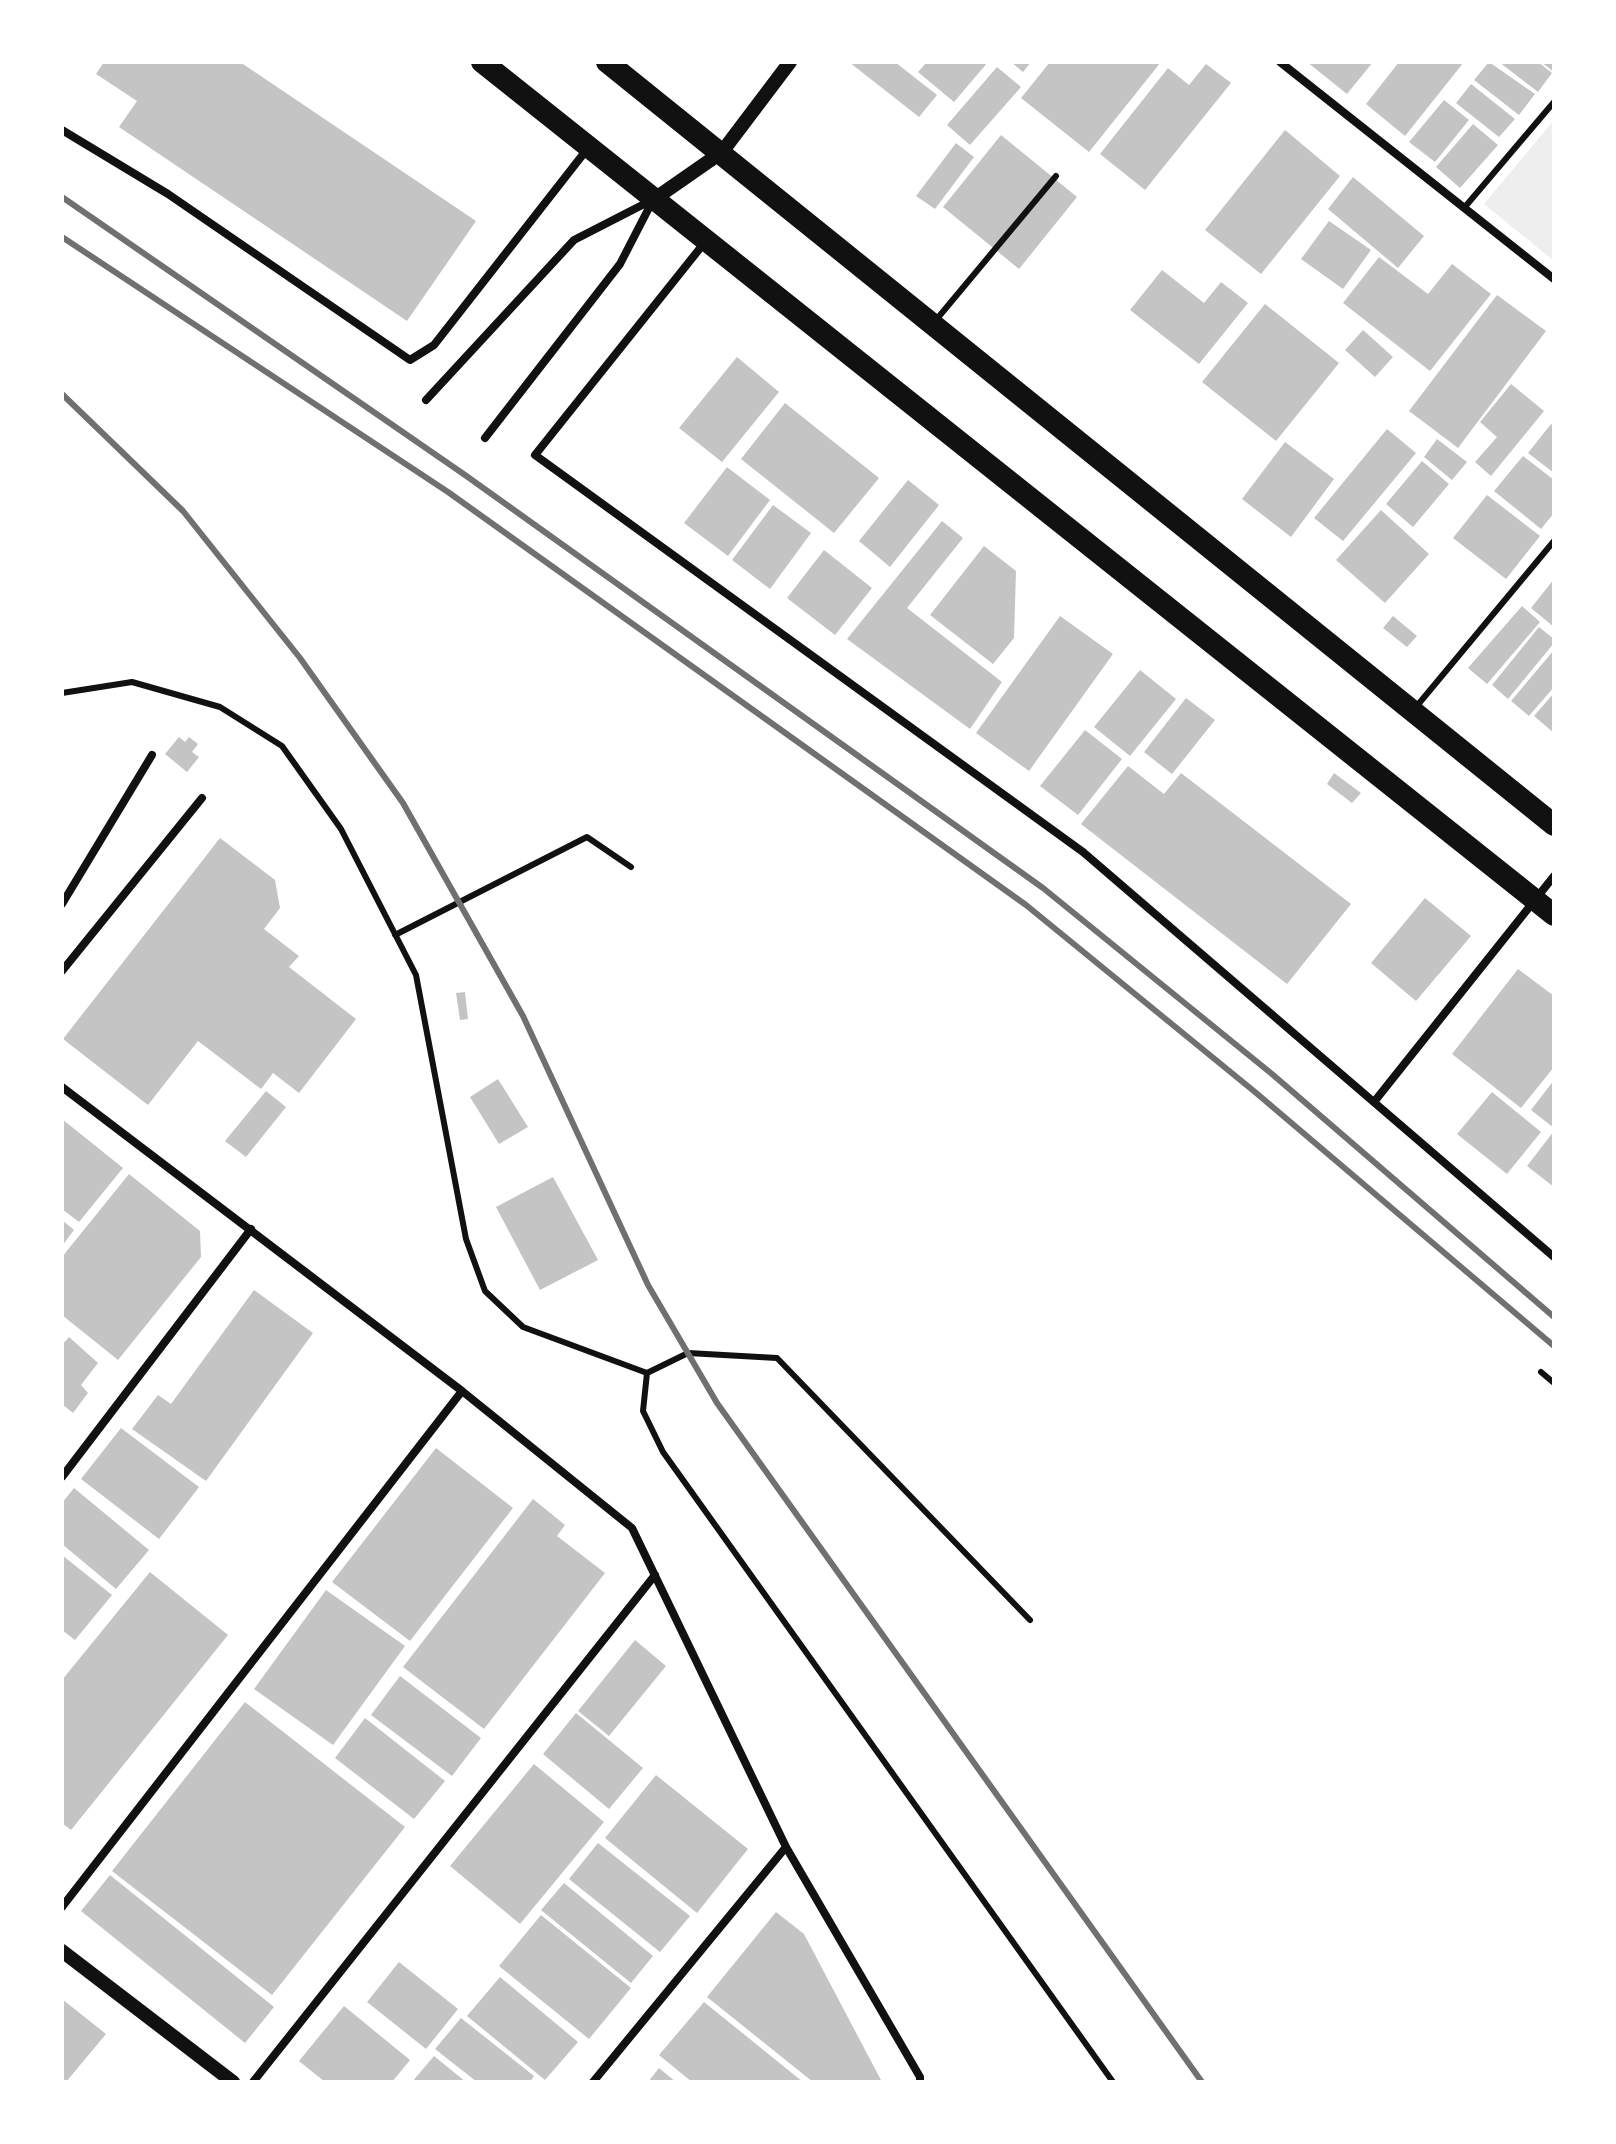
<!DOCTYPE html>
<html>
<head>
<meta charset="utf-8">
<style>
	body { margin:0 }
	#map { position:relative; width:1616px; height:2144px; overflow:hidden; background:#fff; font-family:Overpass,sans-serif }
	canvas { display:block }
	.frame { position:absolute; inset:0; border:64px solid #fff; pointer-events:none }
</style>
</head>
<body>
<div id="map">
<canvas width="1616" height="2144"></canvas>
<div class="frame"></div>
</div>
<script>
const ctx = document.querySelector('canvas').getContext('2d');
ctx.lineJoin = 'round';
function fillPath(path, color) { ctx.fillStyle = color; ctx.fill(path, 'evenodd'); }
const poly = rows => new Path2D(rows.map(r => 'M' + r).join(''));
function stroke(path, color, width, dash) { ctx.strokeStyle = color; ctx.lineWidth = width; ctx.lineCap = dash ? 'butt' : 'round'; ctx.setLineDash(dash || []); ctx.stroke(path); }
fillPath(poly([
	[1554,120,1554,261,1484,204]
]), '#eee');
fillPath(poly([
	[104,62,240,62,476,221,407,321,119,127,137,101,96,74],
	[849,62,895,62,937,95,919,117],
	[927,62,988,62,954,102,918,72],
	[1011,62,1031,62,1023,72],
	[1050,62,1161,62,1089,152,1021,98],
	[1307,62,1373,62,1347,94],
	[1399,62,1464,62,1405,136,1366,104],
	[1489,62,1535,94,1519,115,1474,80],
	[1499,62,1538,62,1552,73,1538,92],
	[1541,62,1554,62,1554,72],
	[1206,64,1231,83,1145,190,1100,154,1168,68,1189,85],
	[997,67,1021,87,970,145,947,125],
	[1471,84,1515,119,1499,137,1456,103],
	[1444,100,1469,120,1435,162,1409,142],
	[1473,124,1498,145,1460,188,1436,167],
	[1285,130,1340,176,1261,274,1205,230],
	[1001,135,1077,197,1019,269,943,207],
	[956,143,974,157,935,209,916,196],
	[1353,177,1424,236,1398,268,1328,209],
	[1329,221,1371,250,1343,289,1301,259],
	[1379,257,1428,294,1452,264,1491,294,1430,371,1343,303],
	[1162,270,1204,303,1221,282,1248,303,1199,364,1130,310],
	[1497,295,1546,331,1458,448,1409,411],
	[1265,304,1339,363,1276,441,1202,382],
	[1363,330,1393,357,1375,377,1345,350],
	[737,357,779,392,722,462,679,428],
	[1511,384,1544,411,1491,476,1475,462,1497,437,1480,422],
	[785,403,879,478,834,533,741,459],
	[1551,424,1554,426,1554,473,1528,453],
	[1387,429,1416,453,1343,541,1314,518],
	[1437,439,1467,462,1452,480,1424,457],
	[1285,442,1334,479,1291,537,1242,499],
	[1523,456,1554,480,1554,513,1541,529,1494,491],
	[1422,461,1449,484,1413,527,1386,504],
	[727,467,770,500,728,556,684,523],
	[908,480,939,505,890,567,859,541],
	[1487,495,1540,536,1506,579,1453,538],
	[773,505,811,533,770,589,732,560],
	[1381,510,1429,554,1385,603,1336,560],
	[942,521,963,538,907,608,1002,682,970,729,847,639],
	[984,546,1016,571,1014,638,993,664,930,615],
	[824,550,872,588,835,635,787,598],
	[1554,579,1554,627,1531,608],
	[1522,606,1540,622,1487,684,1468,668],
	[1060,616,1113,654,1029,771,976,733],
	[1393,616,1417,636,1407,647,1383,628],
	[1539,627,1554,639,1554,643,1508,699,1492,685],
	[1554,650,1554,687,1529,716,1511,701],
	[1140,670,1176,699,1130,756,1094,727],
	[1554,693,1554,733,1534,716],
	[1186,698,1215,720,1172,774,1144,752],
	[1085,730,1122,759,1078,815,1040,786],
	[179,737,185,742,189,737,198,744,192,752,199,757,187,772,165,754],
	[1128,766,1164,794,1181,773,1351,904,1287,984,1081,824],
	[1334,773,1361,793,1352,803,1327,784],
	[220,838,275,880,280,908,264,929,299,956,289,967,356,1019,299,1093,273,1073,261,1089,198,1041,148,1105,63,1039],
	[1425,898,1471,936,1416,1001,1371,963],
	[1518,969,1554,996,1554,1067,1521,1108,1452,1054],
	[465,992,468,1019,460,1020,456,993],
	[498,1079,528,1127,499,1144,470,1097],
	[1554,1080,1554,1128,1531,1110],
	[266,1091,286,1107,246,1157,225,1141],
	[1492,1092,1541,1132,1507,1174,1457,1134],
	[62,1119,123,1168,79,1222,62,1209],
	[1554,1131,1554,1187,1527,1166],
	[129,1174,200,1231,201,1257,118,1360,62,1315,62,1257],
	[553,1177,598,1260,540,1290,496,1207],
	[62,1220,74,1230,62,1246],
	[254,1290,313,1333,206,1481,132,1429,158,1395,171,1404],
	[69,1337,98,1363,81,1385,88,1393,73,1413,62,1404,62,1345],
	[121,1428,199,1487,159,1539,81,1479],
	[436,1448,513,1508,410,1641,332,1582],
	[74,1488,149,1550,116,1589,62,1544,62,1503],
	[533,1499,565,1525,557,1536,605,1573,484,1729,403,1667],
	[62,1555,112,1595,75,1640,62,1630],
	[150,1572,228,1635,71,1830,62,1823,62,1680],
	[326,1590,405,1646,333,1745,254,1689],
	[635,1640,666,1666,609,1736,578,1711],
	[400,1676,481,1738,452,1776,371,1715],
	[245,1702,405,1827,272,1995,112,1871],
	[576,1713,643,1768,609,1809,543,1754],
	[365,1718,445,1781,414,1819,335,1758],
	[534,1764,604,1822,520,1924,450,1866],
	[656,1775,748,1849,697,1913,605,1838],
	[598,1843,690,1916,660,1952,569,1879],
	[110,1875,274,2007,245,2043,81,1911],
	[564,1883,653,1956,631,1983,541,1910],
	[776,1912,804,1934,882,2082,813,2082,707,1997],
	[541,1915,631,1988,589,2039,499,1966],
	[399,1962,458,2009,426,2049,367,2002],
	[500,1977,578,2042,545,2080,467,2016],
	[62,1999,106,2034,66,2082,62,2082],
	[704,2002,803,2082,692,2082,659,2055],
	[344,2006,410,2060,392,2082,325,2082,299,2061],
	[461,2018,534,2076,530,2082,477,2082,435,2049],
	[434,2056,466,2082,412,2082],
	[659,2068,676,2082,648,2082]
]), '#c4c4c4');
stroke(poly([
	[1464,208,1554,102],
	[936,320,1056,176],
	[62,693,132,682,220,707,282,746,341,829,416,975,466,1239,485,1291,523,1327,647,1373],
	[1416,707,1554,541],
	[395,935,587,837,631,867],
	[1541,1372,1554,1383],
	[1030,1620,777,1358,688,1353,647,1373,643,1411,663,1452,1113,2082]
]), '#111', 6);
stroke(poly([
	[1280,62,1554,279],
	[62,130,168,194,410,360,434,345,588,148],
	[705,242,535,455,1083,852,1554,1257],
	[426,400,574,240,652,200],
	[485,438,620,264,653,200],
	[62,904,152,755],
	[62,971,202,798],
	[62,1087,462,1391,632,1528,786,1847,920,2077,920,2082],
	[1374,1102,1554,876],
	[62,1477,251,1229],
	[62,1907,462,1391],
	[253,2082,655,1575],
	[593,2082,786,1847]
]), '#111', 8);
stroke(poly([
	[653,200,722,152,790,62],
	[62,1951,233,2082]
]), '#111', 14);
stroke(poly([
	[482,62,1554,915],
	[607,62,1554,825]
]), '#111', 22);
stroke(poly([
	[62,197,465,475,1043,888,1272,1074,1554,1317],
	[62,237,448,492,1026,905,1255,1092,1554,1346],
	[62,394,183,511,300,658,403,803,523,1016,648,1285,717,1403,1202,2082]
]), '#707070', 6);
</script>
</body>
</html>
